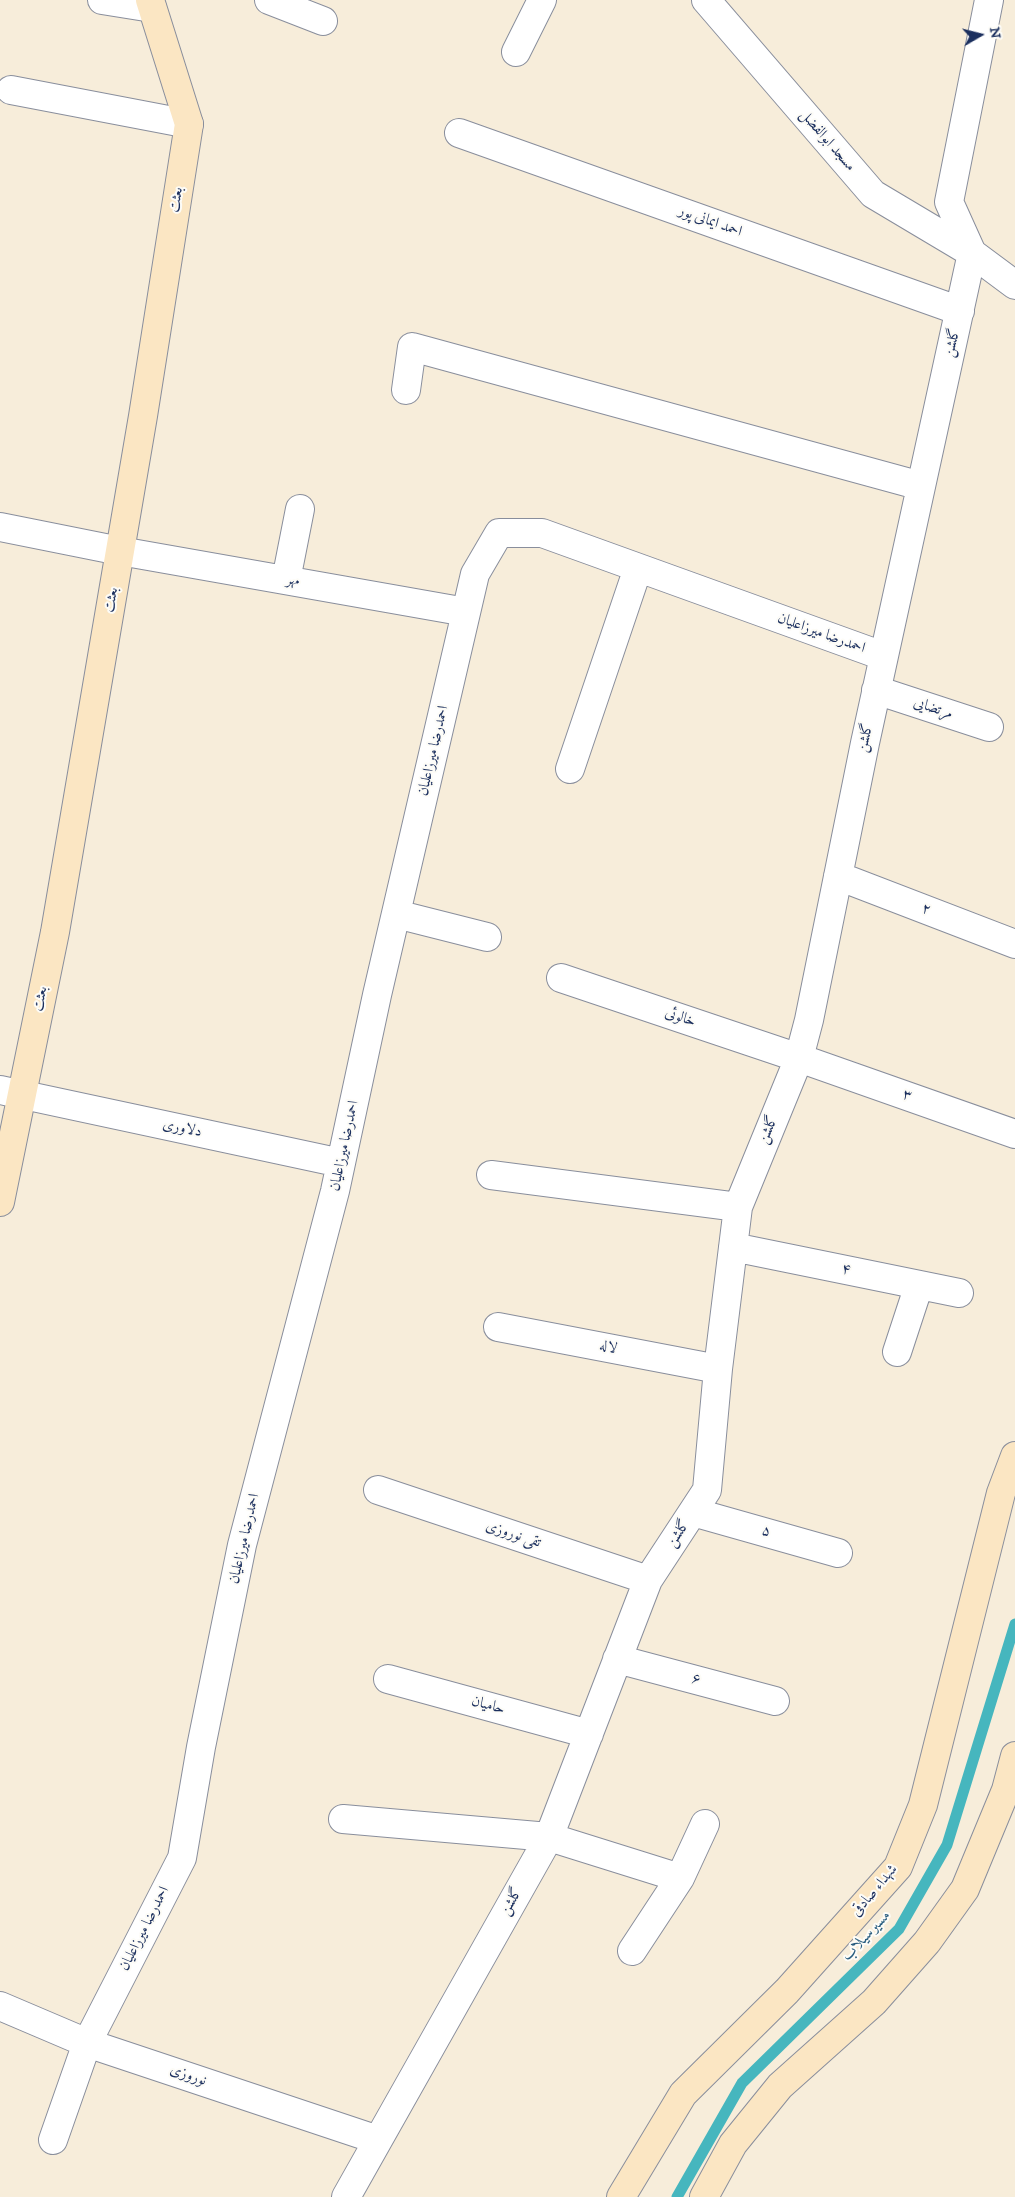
<!DOCTYPE html>
<html>
<head>
<meta charset="utf-8">
<style>
	body { margin:0 }
	#map { position:relative; width:1015px; height:2197px; overflow:hidden; background:#f7edda; font-family:"IM FELL DW Pica",serif }
	canvas { display:block }
	.north { position:absolute; left:955px; top:10px; width:50px; height:50px; -webkit-text-stroke:4px #fdfcf7; paint-order:stroke; rotate:82deg; font-size:14px; font-weight:700; line-height:20px; text-align:center; color:#1b2f5e }
	.north::after { content:''; display:block; margin:auto; width:18px; height:22px; background:#1b2f5e; clip-path:polygon(50% 0,100% 100%,50% 72%,0 100%) }
</style>
</head>
<body>
<div id="map">
<canvas width="1015" height="2197"></canvas>
<div class="north">N</div>
</div>
<script>
const ctx = document.querySelector('canvas').getContext('2d');
ctx.lineJoin = 'round';
const poly = rows => new Path2D(rows.map(r => 'M' + r).join(''));
function stroke(path, color, width, dash) { ctx.strokeStyle = color; ctx.lineWidth = width; ctx.lineCap = dash ? 'butt' : 'round'; ctx.setLineDash(dash || []); ctx.stroke(path); }
function write(font, color, halo, rows, align = 'center') {
  ctx.font = font + ' "IM FELL DW Pica",Amiri,serif'; ctx.lineWidth = 4; ctx.setLineDash([]); ctx.textBaseline = 'middle'; ctx.strokeStyle = halo; ctx.fillStyle = color; for (const [text, x, y, turn = 0] of rows) {
    ctx.save(); ctx.translate(x, y); ctx.rotate((+turn || 0) * Math.PI / 180); ctx.textAlign = isNaN(turn) ? turn : align; if (halo) ctx.strokeText(text, 0, 0); ctx.fillText(text, 0, 0); ctx.restore();
  }
}
stroke(poly([
	[677,2197,742,2083,899,1929,947,1845,1015,1624]
]), '#46b6be', 11);
const street = poly([
	[102,0,152,8],
	[269,0,323,21],
	[706,0,873,194,972,253,1015,285],
	[516,52,542,0],
	[11,90,189,124],
	[459,133,960,311],
	[406,390,412,347,921,486],
	[0,527,120,551,466,612],
	[286,580,300,509],
	[876,690,989,727],
	[570,769,638,568],
	[838,876,1015,944],
	[396,914,487,937],
	[561,978,799,1058,1015,1134],
	[0,1090,341,1163],
	[491,1175,738,1207],
	[733,1247,959,1293],
	[498,1327,718,1369],
	[897,1352,919,1285],
	[378,1490,648,1580],
	[693,1512,838,1553],
	[617,1659,775,1701],
	[388,1679,589,1734],
	[343,1819,549,1837,680,1878],
	[632,1951,680,1878,705,1824],
	[0,2006,87,2043,378,2140],
	[53,2140,87,2043,182,1858,201,1747,242,1545,335,1191,377,995,475,574,499,533,542,533,883,656],
	[346,2197,549,1837,648,1580,707,1490,718,1369,738,1207,799,1058,809,1020,865,743,972,253,949,202,989,0]
]);
const secondary = poly([
	[0,1202,55,932,143,416,189,124,150,0],
	[621,2197,683,2094,787,1991,898,1867,923,1805,1001,1493,1015,1456],
	[704,2197,733,2144,780,2086,874,2002,927,1942,965,1889,1006,1790,1015,1756]
]);
stroke(street, '#898e9c', 30);
stroke(secondary, '#898e9c', 30);
stroke(street, '#fff', 28);
stroke(secondary, '#fbe6c3', 28);
write('15px', '#1b2f5e', '#fdfcf7', [
	["مسجد ابوالفضل",827,141,49],
	["بعثت",177,200,-81],
	["احمد ایمانی پور",710,222,20],
	["گلشن",953,343,-77],
	["مهر",293,581,10],
	["بعثت",112,600,-80],
	["احمدرضا میرزاعلیان",821,634,20],
	["مرتضایی",933,709,18],
	["گلشن",866,738,-78],
	["احمدرضا میرزاعلیان",434,751,-77],
	["۲",926,910,21],
	["بعثت",41,999,-79],
	["خالوئی",680,1018,19],
	["۳",907,1096,19],
	["دلاوری",182,1129,12],
	["گلشن",769,1130,-68],
	["احمدرضا میرزاعلیان",345,1146,-78],
	["۴",846,1270,12],
	["لاله",608,1348,11],
	["۵",766,1532,16],
	["گلشن",679,1534,-57],
	["تقی نوروزی",513,1535,18],
	["احمدرضا میرزاعلیان",245,1539,-77],
	["۶",696,1680,15],
	["حامیان",488,1706,15],
	["شهداء صادقی",875,1891,-50],
	["گلشن",512,1902,-61],
	["احمدرضا میرزاعلیان",145,1929,-63],
	["نوروزی",188,2076,19]
]);
write('italic 16px', '#2a5e80', '#fdfcf7', [
	["مسیرسیلاب",867,1936,-47]
]);
</script>
</body>
</html>
